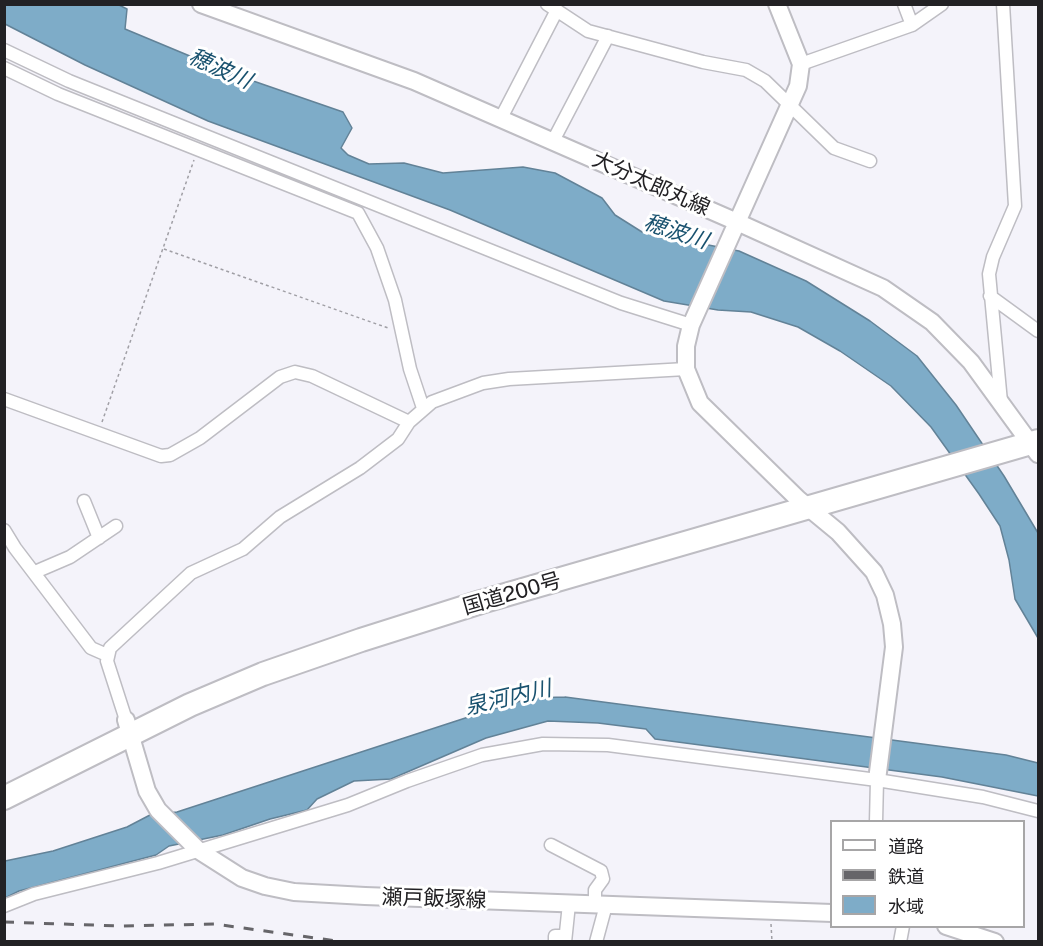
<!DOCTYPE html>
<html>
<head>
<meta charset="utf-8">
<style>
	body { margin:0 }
	#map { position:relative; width:1043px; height:946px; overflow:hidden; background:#f4f3fa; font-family:"Public Sans","Noto Sans JP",sans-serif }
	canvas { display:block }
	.frame { position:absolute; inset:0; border:6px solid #222124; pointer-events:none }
	.legend { position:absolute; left:830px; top:820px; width:195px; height:108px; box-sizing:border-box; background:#fff; border:2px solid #a7a6a7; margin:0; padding:8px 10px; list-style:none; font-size:18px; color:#222124 }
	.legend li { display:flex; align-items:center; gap:12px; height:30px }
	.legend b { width:30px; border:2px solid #a7a6a7 }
</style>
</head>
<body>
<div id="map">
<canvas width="1043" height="946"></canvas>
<div class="frame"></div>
<ul class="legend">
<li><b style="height:8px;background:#fff"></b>道路</li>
<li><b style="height:8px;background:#666569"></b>鉄道</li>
<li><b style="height:16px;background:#7eacc8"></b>水域</li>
</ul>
</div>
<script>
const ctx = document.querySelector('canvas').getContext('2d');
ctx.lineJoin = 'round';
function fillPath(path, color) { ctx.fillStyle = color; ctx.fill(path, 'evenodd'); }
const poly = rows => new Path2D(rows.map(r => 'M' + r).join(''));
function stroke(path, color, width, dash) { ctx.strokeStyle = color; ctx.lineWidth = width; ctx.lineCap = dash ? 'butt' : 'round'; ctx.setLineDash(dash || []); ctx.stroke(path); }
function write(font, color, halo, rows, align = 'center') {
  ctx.font = font + ' "Public Sans","Noto Sans JP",sans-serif'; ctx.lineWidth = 6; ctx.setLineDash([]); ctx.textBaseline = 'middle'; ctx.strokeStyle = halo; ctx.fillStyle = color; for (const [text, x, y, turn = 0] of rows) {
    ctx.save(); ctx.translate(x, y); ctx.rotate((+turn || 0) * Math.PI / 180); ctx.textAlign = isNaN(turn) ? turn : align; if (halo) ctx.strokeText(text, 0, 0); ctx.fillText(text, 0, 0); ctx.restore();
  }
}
const water = poly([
	[4,5,119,5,127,9,125,29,233,74,343,112,352,128,341,148,348,155,369,164,404,163,443,173,523,167,555,173,602,198,615,215,642,232,739,251,806,281,870,321,917,356,956,405,1004,476,1038,533,1038,638,1015,599,1009,560,1000,526,979,494,931,427,891,386,840,351,798,327,751,312,718,310,664,301,450,210,208,121,85,65,5,24,4,5],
	[565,697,1006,755,1038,763,1038,796,942,777,655,739,646,729,598,723,548,721,486,738,391,779,354,781,317,799,307,810,270,819,223,835,169,846,156,855,19,891,5,898,5,861,53,851,127,827,150,815,177,812,493,709,531,698,565,697]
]);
fillPath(water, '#7eacc8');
stroke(water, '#628297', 1.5);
const street = poly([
	[547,4,588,31,703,62,746,70,765,81,834,148,870,161],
	[904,4,912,25],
	[4,50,69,81,621,303,691,325],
	[801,64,912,25,942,4],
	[4,68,58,94,358,213,377,248,395,300,410,369,423,408],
	[501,118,557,10],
	[553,141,608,36],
	[990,296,1038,331],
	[4,399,161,456,170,455,200,438,280,377,295,372,312,376,409,422],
	[1001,402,989,274,993,257,1015,206,1003,4],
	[84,501,99,538],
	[4,530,15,548,91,648,107,655],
	[35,572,70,557,116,526],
	[126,720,107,661,110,648,191,573,243,549,280,517,360,468,398,439,409,422,432,402,483,383,509,379,686,369],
	[876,822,877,780],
	[551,845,601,871,603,879,595,890,595,905],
	[4,906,34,894,158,863,348,805,407,781,482,755,543,744,608,745,877,780,983,797,1038,811],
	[555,942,555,936,565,936],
	[565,942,569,904],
	[596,942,606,905],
	[900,942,903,926]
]);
const secondary = poly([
	[201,4,414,81,737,222,883,288,932,322,971,362,1038,454],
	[777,4,801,64,798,86,691,325,686,346,686,369,700,403,798,499,838,532,874,572,885,595,892,624,894,647,877,780],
	[126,720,147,791,158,810,198,850,242,878,265,886,294,892,365,896,832,913],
	[946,926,995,942]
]);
const highway = poly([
	[4,798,190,705,263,674,361,640,481,602,1038,441]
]);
stroke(street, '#bebdc3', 15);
stroke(secondary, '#bebdc3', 20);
stroke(highway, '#bebdc3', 26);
stroke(poly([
	[164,249,388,328],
	[102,422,194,160],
	[771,924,772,942]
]), '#a09fa5', 1.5, [3, 3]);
stroke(street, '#fff', 12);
stroke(secondary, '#fff', 16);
stroke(highway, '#fff', 22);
stroke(poly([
	[4,922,120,926,214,924,344,942]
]), '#666569', 3, [10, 10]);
write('21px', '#222124', '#fff', [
	["大分太郎丸線",651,184,24],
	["国道200号",512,594,-16],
	["瀬戸飯塚線",434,899,2]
]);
write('italic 22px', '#19526f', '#fff', [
	["穂波川",220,69,24],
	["穂波川",676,232,18],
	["泉河内川",508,698,-13]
]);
</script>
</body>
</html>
